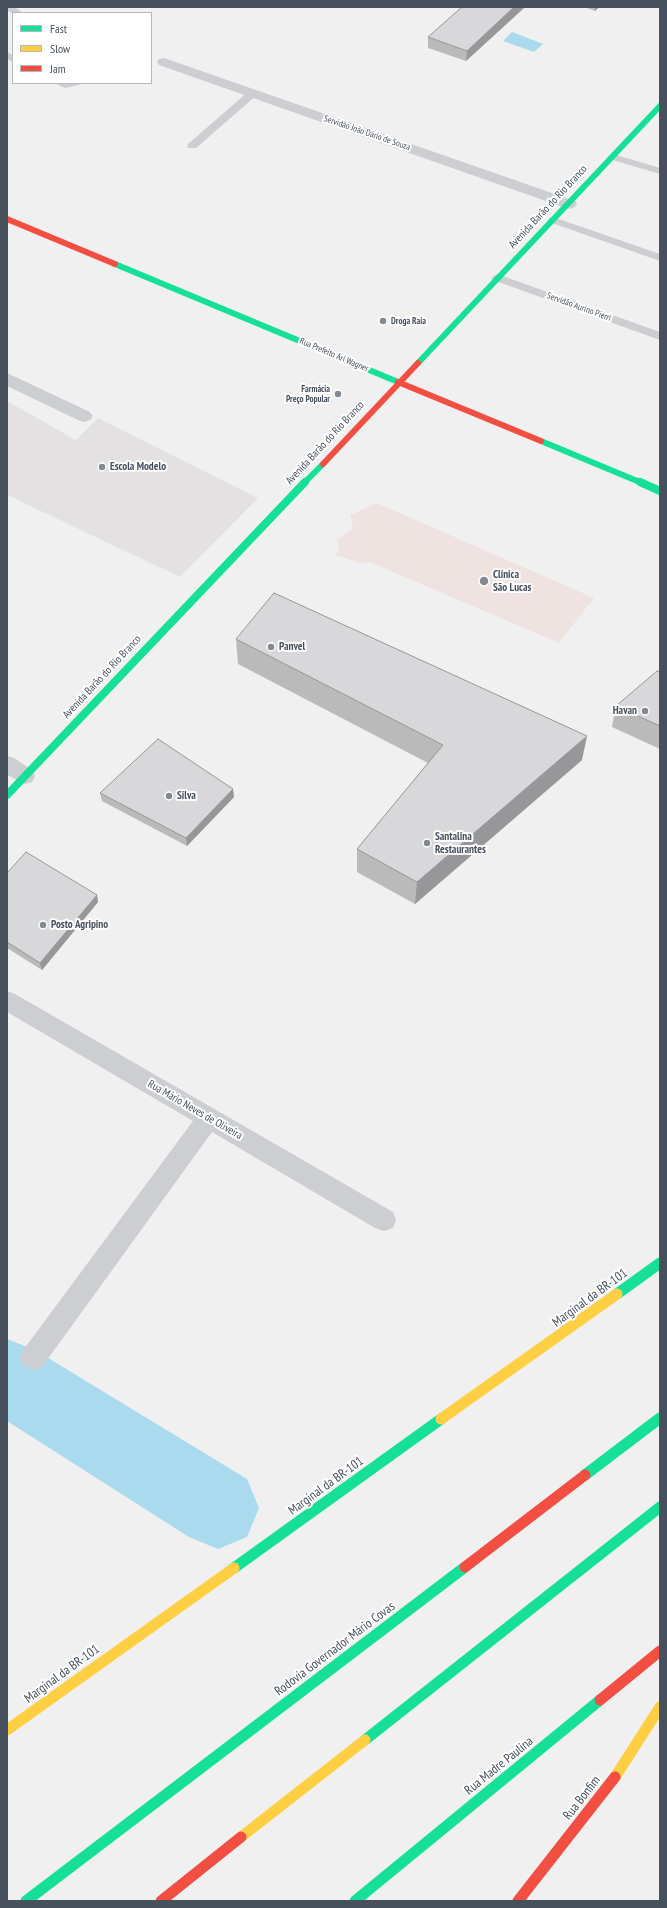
<!DOCTYPE html>
<html>
<head>
<meta charset="utf-8">
<style>
	body { margin:0 }
	#map { position:relative; width:667px; height:1908px; overflow:hidden; background:#f1f0f0; font-family:"PT Sans Narrow",sans-serif }
	canvas { display:block }
	.frame { position:absolute; inset:0; border:8px solid #47515d; pointer-events:none }
	.legend { position:absolute; left:12px; top:12px; width:140px; height:72px; box-sizing:border-box; background:#fff; border:1px solid #b5b9be; margin:0; padding:5px 7px; list-style:none; font-size:12px; color:#47515d }
	.legend li { display:flex; align-items:center; gap:8px; height:20px }
	.legend b { width:20px; border:1px solid #b5b9be }
</style>
</head>
<body>
<div id="map">
<canvas width="667" height="1908"></canvas>
<div class="frame"></div>
<ul class="legend">
<li><b style="height:5px;background:#16e098"></b>Fast</li>
<li><b style="height:5px;background:#ffcf43"></b>Slow</li>
<li><b style="height:5px;background:#f24e42"></b>Jam</li>
</ul>
</div>
<script>
const ctx = document.querySelector('canvas').getContext('2d');
ctx.lineJoin = 'round';
function fillPath(path, color) { ctx.fillStyle = color; ctx.fill(path, 'evenodd'); }
const poly = rows => new Path2D(rows.map(r => 'M' + r).join(''));
function stroke(path, color, width, dash) { ctx.strokeStyle = color; ctx.lineWidth = width; ctx.lineCap = dash ? 'butt' : 'round'; ctx.setLineDash(dash || []); ctx.stroke(path); }
function write(font, color, halo, rows, align = 'center') {
  ctx.font = font + ' "PT Sans Narrow",sans-serif'; ctx.lineWidth = 4; ctx.setLineDash([]); ctx.textBaseline = 'middle'; ctx.strokeStyle = halo; ctx.fillStyle = color; for (const [text, x, y, turn = 0] of rows) {
    ctx.save(); ctx.translate(x, y); ctx.rotate((+turn || 0) * Math.PI / 180); ctx.textAlign = isNaN(turn) ? turn : align; if (halo) ctx.strokeText(text, 0, 0); ctx.fillText(text, 0, 0); ctx.restore();
  }
}
fillPath(poly([
	[7,401,76,440,98,418,258,498,180,577,7,495]
]), '#e3e1e2');
fillPath(poly([
	[377,503,594,598,559,643,369,562,359,563,336,555,339,549,337,540,353,528,350,515]
]), '#efe3e1');
fillPath(poly([
	[512,32,543,44,534,52,503,41]
]), '#a9daee');
fillPath(poly([
	[7,1339,35,1350,247,1479,259,1508,247,1537,218,1549,189,1537,7,1421,7,1339]
]), '#a9daee');
fillPath(poly([
	[7,7,15,7,23,13,13,14,7,10,7,7],
	[7,52,13,55,13,62,7,59,7,52],
	[54,83,80,83,79,85,65,88,54,83],
	[253,90,257,91,258,93,257,95,196,148,188,148,187,146,188,144,249,91,253,90],
	[613,154,660,168,660,174,609,159,608,157,613,154],
	[553,217,660,254,660,261,549,222,548,220,549,218,553,217],
	[497,274,660,332,660,340,493,280,491,278,497,274]
]), '#ccced1');
fillPath(poly([
	[164,58,575,201,577,204,575,207,569,209,563,207,159,65,157,62,159,59,164,58],
	[7,373,90,412,93,416,90,420,84,422,78,420,7,386,7,373],
	[7,756,14,758,32,770,35,776,32,782,25,784,7,775,7,756],
	[7,991,15,994,393,1212,396,1220,393,1228,384,1231,375,1228,212,1132,42,1367,33,1370,24,1367,20,1358,24,1349,193,1121,7,1012,7,991]
]), '#ccced1');
stroke(poly([
	[115,264,398,382],
	[418,363,660,106],
	[541,441,642,483],
	[304,483,323,464]
]), '#16e098', 6);
stroke(poly([
	[640,482,660,491],
	[7,795,305,482]
]), '#16e098', 8);
stroke(poly([
	[617,1294,660,1263],
	[585,1475,660,1418],
	[234,1568,441,1419],
	[365,1740,660,1507],
	[26,1901,465,1567],
	[355,1901,600,1700]
]), '#16e098', 11);
stroke(poly([
	[441,1419,617,1294],
	[7,1730,234,1568],
	[615,1777,660,1707],
	[241,1837,365,1740]
]), '#ffcf43', 11);
stroke(poly([
	[7,219,115,264],
	[398,382,541,441],
	[323,464,418,363]
]), '#f24e42', 6);
stroke(poly([
	[465,1567,585,1475],
	[600,1700,660,1651],
	[161,1901,241,1837],
	[518,1901,615,1777]
]), '#f24e42', 11);
fillPath(poly([
	[462,7,525,7,466,61,428,48,428,37],
	[584,7,599,7,595,11],
	[236,639,582,760,415,904,357,872,357,849,428,763,238,664],
	[660,672,660,749,612,727,616,706],
	[100,793,234,797,187,846,102,801],
	[7,873,97,895,98,902,42,970,7,948]
]), '#bababb');
fillPath(poly([
	[514,7,525,7,466,61,467,51],
	[595,7,599,7,595,11],
	[587,736,582,760,415,904,417,882],
	[233,789,234,797,187,846,186,838],
	[97,895,98,902,42,970,40,963]
]), '#979799');
const building = poly([
	[462,7,514,7,467,51,428,37,462,7],
	[274,593,587,736,417,882,357,849,443,745,236,639,274,593],
	[657,671,660,672,660,726,616,706,657,671],
	[158,739,233,789,186,838,100,793,158,739],
	[26,852,97,895,40,963,7,942,7,873,26,852]
]);
fillPath(building, '#d8d8da');
stroke(building, '#979799', 1);
for (const [x, y, r, color] of [
	[383,321,4,"#828990"],
	[338,394,4,"#828990"],
	[102,467,4,"#828990"],
	[484,581,5,"#828990"],
	[271,647,4,"#828990"],
	[645,711,4,"#828990"],
	[169,796,4,"#828990"],
	[427,843,4,"#828990"],
	[43,925,4,"#828990"]
]) { const dot = new Path2D(); dot.arc(x, y, r, 0, 2 * Math.PI); ctx.fillStyle = color; ctx.fill(dot); stroke(dot, '#fff', 1.5); }
write('9px', '#47515d', '#fff', [
	["Servidão João Dário de Souza",367,133,19],
	["Servidão Aurino Pierri",579,307,20],
	["Rua Prefeito Ari Wagner",334,355,23]
]);
write('bold 9px', '#47515d', '#fff', [
	["Droga Raia",391,321],
	["Farmácia",330,389,"right"],
	["Preço Popular",330,399,"right"]
], 'left');
write('11px', '#47515d', '#fff', [
	["Avenida Barão do Rio Branco",548,207,-47],
	["Avenida Barão do Rio Branco",325,443,-47],
	["Avenida Barão do Rio Branco",102,677,-47],
	["Rua Mário Neves de Oliveira",195,1110,30]
]);
write('bold 11px', '#47515d', '#fff', [
	["Escola Modelo",110,467],
	["Clínica",493,575],
	["São Lucas",493,588],
	["Panvel",279,647],
	["Havan",637,711,"right"],
	["Silva",177,796],
	["Santalina",435,837],
	["Restaurantes",435,850],
	["Posto Agripino",51,925]
], 'left');
write('13px', '#47515d', '#fff', [
	["Marginal da BR-101",590,1298,-36],
	["Marginal da BR-101",326,1486,-36],
	["Rodovia Governador Mário Covas",335,1649,-37],
	["Marginal da BR-101",62,1674,-36],
	["Rua Madre Paulina",499,1766,-39],
	["Rua Bonfim",582,1798,-52]
]);
</script>
</body>
</html>
